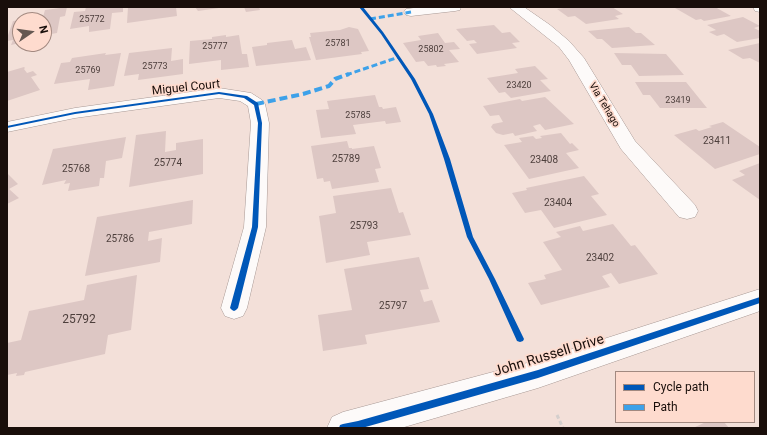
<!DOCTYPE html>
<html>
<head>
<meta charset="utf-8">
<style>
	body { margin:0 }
	#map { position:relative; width:767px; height:435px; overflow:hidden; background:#f3e0d9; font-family:Roboto,sans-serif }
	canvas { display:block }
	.frame { position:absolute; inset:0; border:8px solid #190e0a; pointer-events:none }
	.legend { position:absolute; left:615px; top:371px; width:140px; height:52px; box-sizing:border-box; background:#fedbce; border:1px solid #a28980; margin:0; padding:5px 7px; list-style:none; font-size:12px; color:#190e0a }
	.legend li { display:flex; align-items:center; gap:8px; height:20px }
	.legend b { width:20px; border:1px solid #a28980 }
	.north { position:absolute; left:12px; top:12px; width:40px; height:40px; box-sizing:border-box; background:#fedbce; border:1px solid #a28980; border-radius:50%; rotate:77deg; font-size:11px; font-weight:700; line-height:16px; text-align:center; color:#190e0a }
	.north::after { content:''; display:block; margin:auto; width:14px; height:18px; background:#655852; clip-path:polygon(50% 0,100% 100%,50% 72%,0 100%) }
</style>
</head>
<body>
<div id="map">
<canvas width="767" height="435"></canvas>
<div class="frame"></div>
<ul class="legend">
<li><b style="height:5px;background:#0057b8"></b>Cycle path</li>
<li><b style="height:5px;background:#3da1e9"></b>Path</li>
</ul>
<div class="north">N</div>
</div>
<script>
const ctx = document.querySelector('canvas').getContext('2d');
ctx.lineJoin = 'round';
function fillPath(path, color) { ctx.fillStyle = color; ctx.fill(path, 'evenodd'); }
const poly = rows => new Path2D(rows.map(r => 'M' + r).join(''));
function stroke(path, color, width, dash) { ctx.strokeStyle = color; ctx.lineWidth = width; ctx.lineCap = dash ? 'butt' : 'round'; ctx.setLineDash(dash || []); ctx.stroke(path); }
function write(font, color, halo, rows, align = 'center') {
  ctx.font = font + ' Roboto,sans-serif'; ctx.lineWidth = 3.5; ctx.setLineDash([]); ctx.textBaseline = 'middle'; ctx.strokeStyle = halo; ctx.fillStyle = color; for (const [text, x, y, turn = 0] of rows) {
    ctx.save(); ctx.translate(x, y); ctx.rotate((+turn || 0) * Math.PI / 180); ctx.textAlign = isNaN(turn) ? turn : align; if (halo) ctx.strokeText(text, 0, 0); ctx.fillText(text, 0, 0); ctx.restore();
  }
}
fillPath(poly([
	[67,7,65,16,60,17,57,33,45,35,45,38,44,20,26,20,43,17,45,10],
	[86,7,123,7,123,12,112,13,110,29,89,32,89,26,70,29,74,12,85,11],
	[128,7,176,7,177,16,127,23],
	[195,7,219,7,219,8,198,11],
	[244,7,259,7,260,10,246,12],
	[570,7,612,7,623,14,615,16,619,19,586,24,575,16,568,17,557,9],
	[682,7,715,7,731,16,704,21,701,19,696,20,675,8],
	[743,17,760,26,754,28,760,31,760,38,737,42,724,34,717,36,709,32,716,30,707,25],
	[20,20,20,43,11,45,13,40,7,41,7,38,13,21],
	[494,25,502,33,510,32,520,42,512,43,517,48,477,54,469,44,477,43,474,40,467,41,456,29],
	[349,27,358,29,369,51,361,52,362,54,316,60,309,37,311,37,310,33,340,30],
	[629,27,636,33,641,33,655,45,612,48,602,39,597,39,588,31],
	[438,33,445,43,454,42,460,49,449,50,459,62,444,64,446,66,437,67,436,65,428,66,424,61,416,62,403,43,421,40,418,36],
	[226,35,226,37,239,35,242,54,247,54,249,67,221,70,221,60,189,64,190,41,212,39,212,37],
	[292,40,295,49,306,47,311,60,256,66,252,47,267,45,267,43],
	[760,43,760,63,750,58,743,59,728,50],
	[172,48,171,61,183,59,183,74,138,80,139,74,124,76,129,53],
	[106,53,105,55,121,53,114,86,88,90,90,79,54,84,61,63,70,62,72,58],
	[614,53,666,54,684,75,639,76,631,65,622,65],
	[535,66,548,79,540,80,551,91,511,98,505,92,499,93,487,78,518,73,515,69],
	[24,67,25,68,24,69,27,73,33,71,37,75,31,77,40,90,7,101,7,72],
	[635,82,686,82,707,108,660,108,650,95,643,95],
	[375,95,379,107,382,107,383,109,396,107,401,122,386,124,385,121,353,125,356,134,321,138,316,110,329,109,327,101],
	[545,97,574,124,545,130,540,124,533,126,537,131,515,136,513,133,503,135,496,133,491,127,493,124,503,122,499,115,490,116,483,106,520,99,522,101],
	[723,122,760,147,760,154,715,169,674,135,696,129,699,131,712,127,709,126],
	[166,131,165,152,176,150,176,143,203,139,203,174,129,187,136,135],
	[561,133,570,144,572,143,579,150,566,153,579,168,529,179,504,145,522,142,519,138,533,136,536,139,542,138,540,136],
	[126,137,122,158,106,161,104,178,100,178,99,186,68,191,70,183,64,184,66,180,42,185,53,149],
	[347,141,349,148,352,148,352,149,374,146,381,168,375,169,379,182,332,189,330,181,324,182,323,178,317,179,311,146],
	[760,163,760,200,732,180,745,175,739,171],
	[7,173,18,184,9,189,19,198,7,204],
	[584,176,599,194,591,196,607,215,554,228,541,210,525,213,512,193,527,190,526,188],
	[391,188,399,213,403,212,411,235,367,242,370,255,326,263,319,216,336,213,333,196],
	[193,200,192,224,149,232,148,241,162,238,160,262,85,276,97,217],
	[613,224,631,246,635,245,658,274,619,284,611,273,602,276,610,287,541,305,528,283,546,279,544,275,562,270,543,242,561,237,556,232,580,226,583,231],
	[419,257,429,289,420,290,424,302,432,300,440,322,365,335,367,344,323,351,318,315,352,310,344,269],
	[137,275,131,330,108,335,105,354,25,372,24,375,16,376,17,373,7,375,7,343,21,340,29,311,84,300,87,285],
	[706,422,724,422,729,428,693,428]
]), '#ddc7c4');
const minor = poly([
	[421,7,461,7,460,10,455,11,411,16,406,15,404,12,406,9,421,7],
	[509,7,524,7,550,25,569,41,584,58,635,141,695,205,698,211,695,217,687,219,679,217,621,149,569,60,559,47,509,7],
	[753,7,760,7,760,12,755,11,753,7],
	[219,88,251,93,262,100,265,104,269,123,266,227,247,308,243,316,234,319,225,316,221,308,244,227,251,123,248,106,240,101,219,98,75,118,7,132,7,122,75,108,219,88],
	[760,289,760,311,538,388,401,428,327,428,332,417,343,412,538,360,760,289]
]);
stroke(minor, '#a79894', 1);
stroke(poly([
	[361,7,382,33,410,75]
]), '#d4cfcd', 1.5, [2, 1.5]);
stroke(poly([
	[410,74,431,114,450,169]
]), '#d4cfcd', 2, [2.5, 1.5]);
stroke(poly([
	[450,168,470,237,496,287]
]), '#d4cfcd', 2.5, [3, 2]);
stroke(poly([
	[495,286,520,339],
	[557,415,563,428]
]), '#d4cfcd', 3, [4, 2.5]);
fillPath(minor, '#fdfaf9');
stroke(poly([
	[370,19,411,12],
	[346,75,399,57]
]), '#3da1e9', 3, [6, 3]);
stroke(poly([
	[256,104,303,94,329,86,335,79,349,74]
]), '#3da1e9', 4, [8, 4]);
fillPath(poly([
	[359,7,363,7,383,32,415,79,433,114,450,159,473,237,495,279,524,339,523,341,520,342,517,341,489,279,467,237,444,159,429,114,411,79,381,34,359,7],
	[219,92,247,96,258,103,262,123,258,227,238,308,236,310,234,311,232,310,230,308,252,227,258,123,254,105,244,98,219,94,75,114,7,128,7,126,75,112,219,92],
	[760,297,760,303,538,378,362,428,339,428,340,425,343,424,358,421,538,370,760,297]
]), '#0057b8');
write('9px', '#4d3f3c', null, [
	["25772",92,20],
	["25781",338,44],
	["25777",215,47],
	["25802",431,50],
	["25773",155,67],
	["25769",88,71],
	["23420",519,86],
	["23419",678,101],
	["25785",358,116]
]);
write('10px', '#190e0a', '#fedbce', [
	["Via Tehago",604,105,59]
]);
write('10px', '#4d3f3c', null, [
	["23411",717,141],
	["25789",346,159],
	["23408",544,160],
	["25774",168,163],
	["25768",76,169],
	["23404",558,203],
	["25793",364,226],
	["25786",120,239],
	["23402",600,258],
	["25797",393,306]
]);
write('12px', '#190e0a', '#fedbce', [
	["Miguel Court",186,88,-6]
]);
write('12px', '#4d3f3c', null, [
	["25792",79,320]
]);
write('14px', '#190e0a', '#fedbce', [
	["John Russell Drive",549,356,-17]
]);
</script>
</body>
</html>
